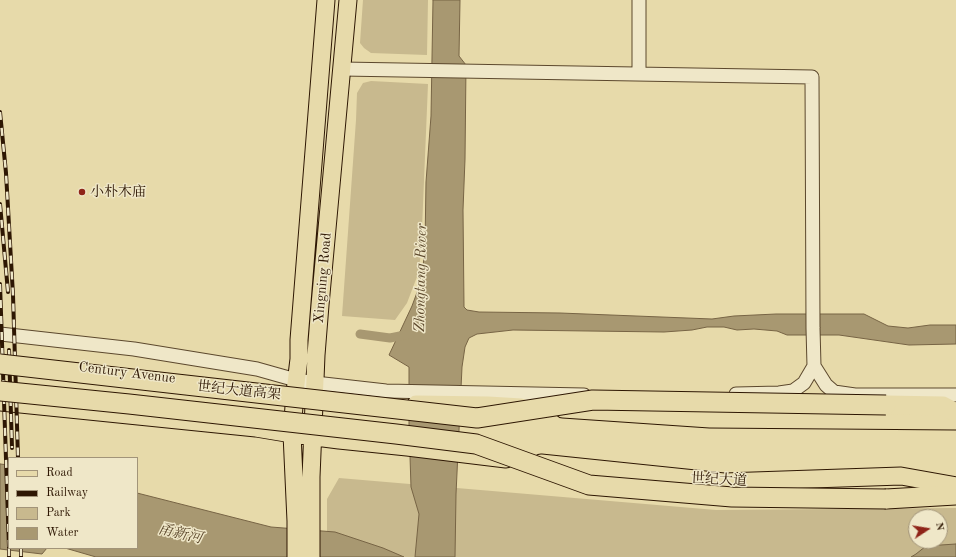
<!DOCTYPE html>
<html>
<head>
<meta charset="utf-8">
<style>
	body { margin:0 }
	#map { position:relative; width:956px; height:557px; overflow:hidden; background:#e7daaa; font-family:"Old Standard TT",serif }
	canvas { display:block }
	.legend { position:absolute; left:8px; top:457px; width:130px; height:92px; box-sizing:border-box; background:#efe7c8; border:1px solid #a29479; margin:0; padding:5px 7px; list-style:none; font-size:12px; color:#2e1703 }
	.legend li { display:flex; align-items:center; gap:8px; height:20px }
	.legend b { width:20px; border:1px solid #a29479 }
	.north { position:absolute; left:908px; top:509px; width:40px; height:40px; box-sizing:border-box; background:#efe7c8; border:1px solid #a29479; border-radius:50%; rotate:78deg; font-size:11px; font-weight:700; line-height:16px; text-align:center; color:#2e1703 }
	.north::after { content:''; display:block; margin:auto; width:14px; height:18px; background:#8f2418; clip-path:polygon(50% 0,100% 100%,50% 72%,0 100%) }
</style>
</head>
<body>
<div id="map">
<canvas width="956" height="557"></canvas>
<ul class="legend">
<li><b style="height:5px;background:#e7daaa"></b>Road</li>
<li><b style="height:5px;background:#2e1703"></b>Railway</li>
<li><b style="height:11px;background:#c8b98e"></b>Park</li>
<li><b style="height:11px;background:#a89871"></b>Water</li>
</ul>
<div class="north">N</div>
</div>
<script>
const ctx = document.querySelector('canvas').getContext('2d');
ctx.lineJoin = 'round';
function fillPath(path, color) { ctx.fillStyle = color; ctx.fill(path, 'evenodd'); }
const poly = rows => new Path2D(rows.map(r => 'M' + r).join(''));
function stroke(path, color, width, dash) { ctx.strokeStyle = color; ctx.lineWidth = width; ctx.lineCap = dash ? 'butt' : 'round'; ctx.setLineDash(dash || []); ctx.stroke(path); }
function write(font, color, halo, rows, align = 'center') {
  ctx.font = font + ' "Old Standard TT","Noto Serif SC",serif'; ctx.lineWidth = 3; ctx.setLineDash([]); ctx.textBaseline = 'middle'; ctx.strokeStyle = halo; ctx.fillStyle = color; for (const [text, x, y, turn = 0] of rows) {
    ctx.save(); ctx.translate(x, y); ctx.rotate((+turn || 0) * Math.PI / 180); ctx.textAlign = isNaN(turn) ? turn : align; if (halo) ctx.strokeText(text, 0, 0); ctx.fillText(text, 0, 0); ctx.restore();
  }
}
fillPath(poly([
	[363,0,428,0,427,55,371,53,364,48,360,43],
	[371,81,428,84,421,253,418,274,407,303,395,320,342,316,356,120,357,93,363,83],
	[339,478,716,510,956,508,956,557,327,557,327,499],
	[916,517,940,517,940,541,916,541]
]), '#c8b98e');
const water = poly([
	[433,0,460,0,459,56,466,65,465,159,463,210,464,307,467,310,479,312,560,313,712,319,734,316,776,314,864,314,888,326,908,328,930,325,956,325,956,344,909,345,839,335,787,335,777,331,754,329,737,330,724,327,707,327,692,330,664,332,513,330,477,334,469,338,465,347,462,367,456,494,455,557,415,557,419,514,411,487,409,426,409,367,389,355,412,306,422,279,425,245,426,182,431,116,433,0],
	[0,464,9,465,9,548,47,548,42,554,0,549,0,464],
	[137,493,271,527,335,532,383,548,404,557,96,557,65,548,137,548,137,493],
	[956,544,956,557,911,557,916,554,926,546,956,544]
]);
fillPath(water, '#a89871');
stroke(water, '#776445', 1);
stroke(poly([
	[360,334,390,338,410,334]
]), '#a89871', 9);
const minor = poly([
	[342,69,812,77,813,328,814,366,826,385,834,392,855,395,956,395],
	[639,74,639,0],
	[0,334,134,349,257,369,296,380,315,383,386,391,584,395],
	[736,394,779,393,793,391,804,383,814,366]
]);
const major = poly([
	[0,402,256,428,292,434,339,440,407,447,506,459],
	[416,404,488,405,521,407],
	[563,409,710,419,956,421],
	[541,463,724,482,901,476,956,486],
	[296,557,296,521,292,434,295,392,299,359,299,340,326,0],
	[311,557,311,477,316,355,320,305,348,0]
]);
const highway = poly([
	[886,405,943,406,956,413],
	[886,499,956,495]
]);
stroke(minor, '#5c482d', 15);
stroke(major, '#2e1703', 19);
stroke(highway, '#2e1703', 21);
stroke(minor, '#efe7c8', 13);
stroke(major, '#e7daaa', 17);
stroke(highway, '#e7daaa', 19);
const rail = poly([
	[0,112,6,173,13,295,18,458],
	[0,204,8,292],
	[0,284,9,547],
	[9,350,12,448],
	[9,548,9,557],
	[21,548,21,557]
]);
stroke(rail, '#2e1703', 4);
stroke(rail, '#efe7c8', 2.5, [8]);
const highwayBridge = poly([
	[0,364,477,418,593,400,886,405],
	[0,391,129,404,396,434,476,444,589,485,732,497,886,499]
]);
stroke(highwayBridge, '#2e1703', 21, []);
stroke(highwayBridge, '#e7daaa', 19);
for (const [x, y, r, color] of [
	[82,192,4,"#8f2418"]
]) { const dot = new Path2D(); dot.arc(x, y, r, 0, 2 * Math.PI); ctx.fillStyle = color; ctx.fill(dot); stroke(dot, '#efe7c8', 1.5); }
write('14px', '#2e1703', '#efe7c8', [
	["小朴木庙",90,192]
], 'left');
write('14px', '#2e1703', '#efe7c8', [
	["Xingning Road",323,278,-85],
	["Century Avenue",127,373,7],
	["世纪大道高架",239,391,6],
	["世纪大道",719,480,3]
]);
write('italic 15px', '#5f4b2f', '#efe7c8', [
	["Zhongtang River",421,278,-89],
	["甬新河",180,534,13]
]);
</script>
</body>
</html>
